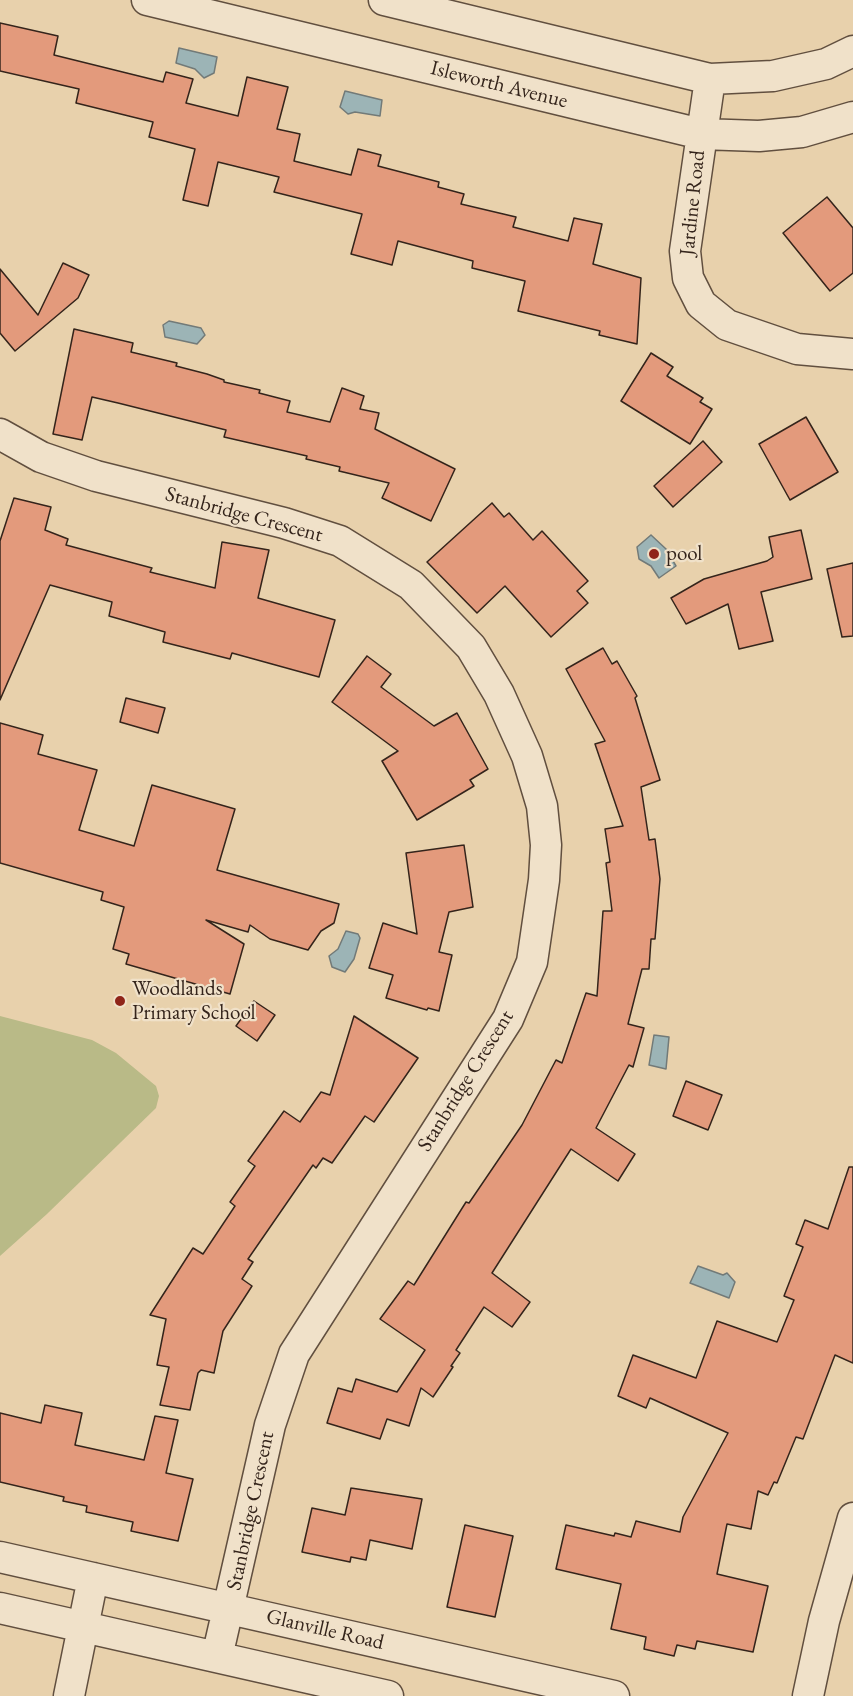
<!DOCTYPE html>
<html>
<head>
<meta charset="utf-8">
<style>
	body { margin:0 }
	canvas { display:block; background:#e8d1ac }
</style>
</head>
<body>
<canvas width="853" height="1696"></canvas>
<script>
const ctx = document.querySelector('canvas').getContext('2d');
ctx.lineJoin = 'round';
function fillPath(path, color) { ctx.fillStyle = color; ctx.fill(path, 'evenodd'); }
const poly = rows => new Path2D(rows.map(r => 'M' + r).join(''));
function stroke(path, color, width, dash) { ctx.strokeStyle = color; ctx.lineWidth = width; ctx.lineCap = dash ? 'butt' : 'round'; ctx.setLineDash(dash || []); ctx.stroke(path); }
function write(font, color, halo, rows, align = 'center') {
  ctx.font = font + ' "EB Garamond",serif'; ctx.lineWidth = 4.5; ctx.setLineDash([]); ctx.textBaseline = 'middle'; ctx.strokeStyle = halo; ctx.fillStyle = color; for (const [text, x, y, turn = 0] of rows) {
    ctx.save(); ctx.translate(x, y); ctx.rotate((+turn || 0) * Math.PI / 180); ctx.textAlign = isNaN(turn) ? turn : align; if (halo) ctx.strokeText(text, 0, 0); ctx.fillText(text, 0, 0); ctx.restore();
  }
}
fillPath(poly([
	[0,1016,92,1040,116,1053,156,1086,159,1096,156,1108,47,1214,0,1256]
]), '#b9ba87');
const water = poly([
	[179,48,217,57,214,73,204,78,195,69,176,63,179,48],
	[345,91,382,100,380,116,355,112,348,114,340,107,345,91],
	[169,321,201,328,205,335,197,344,165,337,163,325,169,321],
	[651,535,666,549,676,566,659,578,651,566,639,559,637,547,651,535],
	[346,931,358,934,360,938,354,959,345,972,332,967,329,956,338,949,346,931],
	[654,1035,669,1037,666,1069,649,1065,654,1035],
	[698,1266,723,1275,727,1273,735,1282,729,1298,690,1283,698,1266]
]);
fillPath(water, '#9cb4b6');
stroke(water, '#727a78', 1.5);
const building = poly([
	[0,23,58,36,54,55,163,82,166,72,193,79,186,103,238,116,247,77,288,87,277,129,300,134,294,161,351,175,358,149,381,155,378,166,439,182,438,187,464,194,461,204,516,217,513,227,568,241,574,218,602,224,593,264,641,278,637,344,599,335,600,331,518,311,525,281,472,268,473,261,398,241,392,265,351,254,362,214,274,192,279,177,218,162,208,206,183,200,195,149,149,137,153,122,76,103,79,89,0,71,0,23],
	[827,197,853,228,853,273,830,291,783,233,827,197],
	[63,263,89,275,78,298,15,351,0,333,0,269,38,315,63,263],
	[74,329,133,343,131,352,177,363,176,366,207,374,224,380,224,382,260,390,259,393,290,401,287,412,330,422,342,388,364,396,360,409,379,413,375,429,455,469,431,521,382,498,389,483,339,471,340,467,306,459,307,456,224,437,226,430,118,403,92,397,82,440,53,434,74,329],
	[651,353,673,367,667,376,703,398,700,402,712,409,690,444,621,401,651,353],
	[806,417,838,472,790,500,759,444,806,417],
	[703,441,722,462,673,507,654,486,703,441],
	[14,498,51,507,45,530,68,539,66,545,152,568,150,572,215,588,222,542,269,550,258,598,335,620,319,677,232,653,230,659,163,642,165,632,109,616,112,602,50,585,0,700,0,541,14,498],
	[492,503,504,517,509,513,533,540,542,531,588,581,577,591,588,603,551,637,505,586,477,613,427,562,492,503],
	[801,530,812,579,761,592,773,641,739,649,728,604,686,624,671,598,704,579,767,561,773,557,769,537,801,530],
	[853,563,853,636,842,637,827,569,853,563],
	[603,648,612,664,617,661,637,696,635,698,660,780,641,787,649,840,655,839,660,879,655,939,651,939,649,969,642,969,628,1024,644,1028,633,1067,629,1065,596,1128,635,1154,618,1181,571,1149,492,1273,530,1302,512,1327,484,1307,456,1350,460,1353,451,1366,453,1367,433,1397,421,1388,409,1426,387,1419,380,1439,327,1423,338,1388,352,1392,356,1379,397,1392,425,1350,380,1319,408,1281,414,1285,466,1202,469,1203,522,1125,556,1060,562,1063,586,993,597,996,603,911,612,911,606,863,610,862,605,829,623,826,595,744,605,741,566,669,603,648],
	[367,656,391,674,381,687,434,726,457,713,488,769,470,780,474,786,417,820,382,761,398,751,332,702,367,656],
	[126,698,165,708,158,733,120,722,126,698],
	[0,723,43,735,38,754,97,770,79,830,134,846,152,785,235,809,217,870,339,904,334,923,321,931,308,950,270,939,250,925,248,932,206,920,244,944,230,994,126,964,129,954,113,949,124,907,101,900,103,892,0,863,0,723],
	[464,845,473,907,449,912,439,952,452,955,439,1011,428,1008,427,1010,386,998,393,975,369,968,383,923,417,934,406,853,464,845],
	[254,1001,275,1015,257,1041,236,1026,254,1001],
	[354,1016,418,1058,374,1122,365,1116,332,1163,323,1158,316,1168,313,1165,248,1259,253,1262,242,1279,252,1286,223,1331,214,1373,201,1370,198,1373,190,1410,160,1405,169,1367,157,1365,166,1319,150,1315,193,1248,203,1254,235,1206,230,1202,255,1166,248,1161,284,1111,300,1122,321,1092,330,1095,354,1016],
	[686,1081,722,1095,708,1130,673,1116,686,1081],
	[849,1167,853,1167,853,1363,835,1355,803,1439,796,1437,777,1483,774,1482,768,1495,758,1491,751,1529,727,1524,717,1574,768,1586,753,1652,697,1641,695,1649,677,1645,674,1656,644,1649,646,1637,611,1629,621,1584,556,1569,566,1525,614,1536,615,1533,631,1537,636,1521,680,1532,683,1517,728,1433,650,1398,646,1408,618,1396,633,1355,696,1378,717,1321,777,1342,794,1300,784,1296,803,1247,796,1244,805,1220,828,1229,849,1167],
	[45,1405,82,1413,75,1445,144,1460,155,1416,178,1420,166,1473,193,1479,178,1541,131,1531,133,1522,86,1512,87,1506,63,1501,64,1497,0,1482,0,1413,41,1423,45,1405],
	[351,1488,422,1499,412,1549,370,1540,366,1560,351,1557,350,1562,302,1552,312,1508,345,1515,351,1488],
	[465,1525,513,1536,495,1617,447,1607,465,1525]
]);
fillPath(building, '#e39a7c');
stroke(building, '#34241b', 1.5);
const minor = poly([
	[147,0,701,134,759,136,802,132,853,117],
	[384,0,710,79,773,76,826,64,853,51],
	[710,79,685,251,688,278,701,304,727,325,797,349,853,354],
	[0,434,41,457,96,476,284,523,340,541,411,585,471,647,499,694,527,756,542,806,546,845,544,880,532,962,508,1019,294,1354,270,1425,217,1657],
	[0,1557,614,1696],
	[0,1608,388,1696],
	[69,1696,93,1578],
	[808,1696,824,1621,853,1518]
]);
stroke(minor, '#614f3f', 33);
stroke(minor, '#f0e1c9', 30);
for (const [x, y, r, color] of [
	[654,554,6,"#8f2418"],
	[120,1001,6,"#8f2418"]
]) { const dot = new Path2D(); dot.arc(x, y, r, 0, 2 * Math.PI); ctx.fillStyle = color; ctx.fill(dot); stroke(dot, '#f0e1c9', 2); }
write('21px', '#34241b', '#f0e1c9', [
	["Isleworth Avenue",499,85,14],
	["Jardine Road",693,203,-84],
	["Stanbridge Crescent",244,515,15],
	["Stanbridge Crescent",466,1081,-58],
	["Stanbridge Crescent",251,1511,-78],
	["Glanville Road",325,1630,13]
]);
write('21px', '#34241b', '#f0e1c9', [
	["pool",666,554],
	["Woodlands",132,989],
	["Primary School",132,1013]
], 'left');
</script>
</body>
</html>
